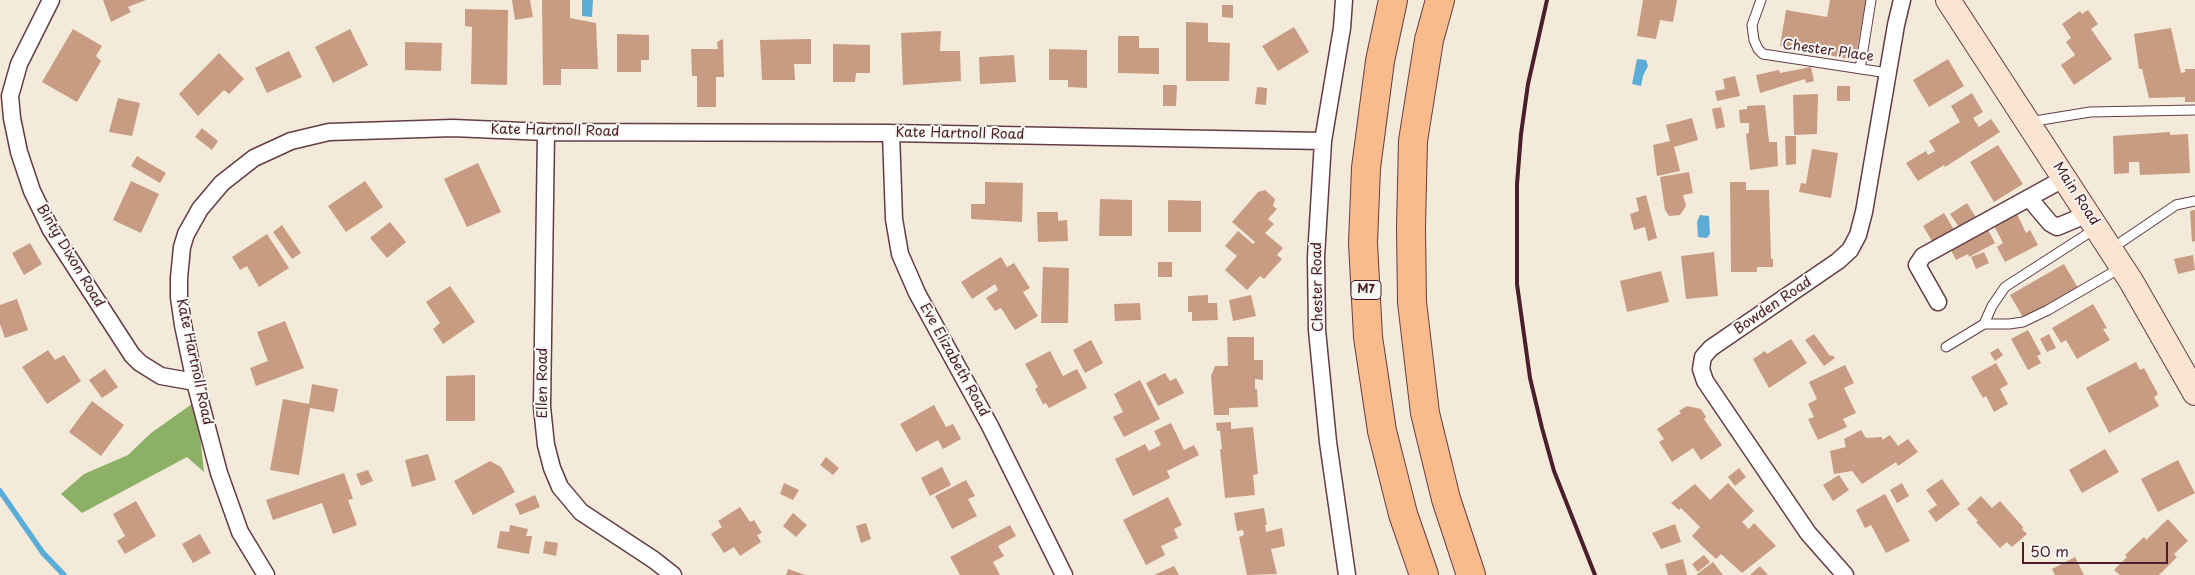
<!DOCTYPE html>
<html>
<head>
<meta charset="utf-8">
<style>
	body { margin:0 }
	#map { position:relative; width:2195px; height:575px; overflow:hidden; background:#f3ead9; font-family:"Playpen Sans",sans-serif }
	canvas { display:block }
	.scale { position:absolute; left:2022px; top:542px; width:146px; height:22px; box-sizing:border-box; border:2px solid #4a1f2b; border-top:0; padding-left:6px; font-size:15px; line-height:18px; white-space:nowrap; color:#4a1f2b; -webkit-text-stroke:4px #f6f6f2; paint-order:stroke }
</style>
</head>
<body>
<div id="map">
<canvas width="2195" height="575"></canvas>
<div class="scale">50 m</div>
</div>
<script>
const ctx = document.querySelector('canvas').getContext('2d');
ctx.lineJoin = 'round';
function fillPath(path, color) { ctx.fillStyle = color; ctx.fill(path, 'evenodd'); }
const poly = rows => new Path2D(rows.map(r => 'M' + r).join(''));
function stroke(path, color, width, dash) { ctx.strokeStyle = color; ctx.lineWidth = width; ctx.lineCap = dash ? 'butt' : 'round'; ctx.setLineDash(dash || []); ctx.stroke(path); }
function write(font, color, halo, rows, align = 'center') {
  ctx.font = font + ' "Playpen Sans",sans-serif'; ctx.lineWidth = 4; ctx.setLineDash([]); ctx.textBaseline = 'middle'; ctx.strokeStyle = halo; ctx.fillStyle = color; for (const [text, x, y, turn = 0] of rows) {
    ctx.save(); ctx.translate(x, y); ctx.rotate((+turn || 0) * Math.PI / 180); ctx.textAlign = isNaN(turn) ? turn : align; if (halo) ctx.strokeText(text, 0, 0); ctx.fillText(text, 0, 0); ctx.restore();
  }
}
fillPath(poly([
	[192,404,199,426,204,472,187,457,82,513,61,494,84,474,128,455,151,433]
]), '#8cb065');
fillPath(poly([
	[582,0,593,0,592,17,582,16],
	[1637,59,1646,60,1648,66,1643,76,1641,86,1632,84],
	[1700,215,1709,216,1710,234,1707,238,1698,237,1697,222]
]), '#5bacd6');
stroke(poly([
	[0,491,43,553,64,575]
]), '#5bacd6', 5.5);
fillPath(poly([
	[103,0,146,0,128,7,131,12,111,22],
	[512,0,530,0,533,17,515,20],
	[542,0,570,0,570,18,596,23,598,69,561,69,561,85,543,85],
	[1643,0,1677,0,1673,22,1660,20,1656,39,1637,36],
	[1830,0,1866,0,1855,60,1780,46,1786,10,1827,17],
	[1222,5,1233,5,1233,18,1222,17],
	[465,9,508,10,507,85,471,84,472,27,465,26],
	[2088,10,2098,24,2091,29,2112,59,2074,85,2061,65,2075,55,2066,42,2071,38,2062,24,2080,11,2082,14],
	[1186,22,1208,23,1208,42,1230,43,1229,81,1186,81],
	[1294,27,1309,52,1278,71,1262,46],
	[2171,28,2181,73,2185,72,2185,69,2195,69,2195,102,2185,102,2185,97,2149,98,2142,69,2139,69,2134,34],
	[73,29,102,46,96,56,101,61,77,102,42,82],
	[350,29,368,65,333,83,315,47],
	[941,31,940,51,960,51,961,81,903,85,901,33],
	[617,34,649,35,649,60,641,60,641,72,617,72],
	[1118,36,1139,36,1139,48,1159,48,1159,74,1118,73],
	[723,39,724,77,716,77,716,107,697,107,697,76,692,76,691,49,718,49,717,42],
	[811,39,811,64,794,64,795,80,762,80,760,40],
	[405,42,442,43,441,71,405,70],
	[833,44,870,45,870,73,856,73,855,82,833,82],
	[1049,49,1087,50,1087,88,1068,87,1068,80,1049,80],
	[289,51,302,77,267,93,255,68],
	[219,53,244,79,229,94,224,90,198,116,179,94],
	[1014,55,1016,82,980,84,979,57],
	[1948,59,1964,86,1929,107,1913,80],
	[1811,67,1814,81,1806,83,1805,79,1760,93,1756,75,1779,70,1780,73],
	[1735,76,1740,96,1717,101,1715,91,1725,89,1723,79],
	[1163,85,1177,85,1176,106,1163,106],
	[1837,86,1850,86,1850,101,1837,101],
	[1257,87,1267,88,1266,105,1255,104],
	[1972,93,1983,112,1973,118,1979,127,1991,119,2000,132,1945,167,1944,165,1918,181,1906,163,1926,151,1928,155,1935,151,1929,141,1960,122,1951,106],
	[1818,94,1817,134,1794,135,1793,95],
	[118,98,140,103,132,136,109,132],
	[1765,105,1769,142,1777,142,1778,166,1750,170,1746,134,1749,133,1749,123,1740,123,1739,110,1747,109,1747,106],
	[1721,107,1725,127,1716,129,1712,109],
	[1692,118,1698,140,1674,147,1680,171,1657,176,1653,145,1670,141,1666,125],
	[202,128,218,141,212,150,195,137],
	[2170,132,2170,135,2188,134,2190,173,2140,175,2139,162,2129,162,2129,173,2114,174,2113,136],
	[1785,136,1796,136,1796,164,1786,165],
	[1998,145,2023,184,1994,202,1970,162],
	[1812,149,1838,153,1831,198,1799,192,1801,183,1806,184],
	[137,156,166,173,160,183,131,166],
	[478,163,501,212,467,227,444,179],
	[1689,172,1693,193,1683,195,1686,206,1680,215,1669,216,1665,210,1660,177],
	[131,181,159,194,141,233,113,220],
	[365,181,383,207,346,232,328,206],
	[985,182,1023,183,1022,222,971,219,971,204,985,204],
	[1730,182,1746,182,1746,190,1769,190,1771,259,1773,259,1773,267,1757,267,1757,272,1731,272],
	[1265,190,1275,199,1273,206,1277,209,1268,219,1274,224,1265,233,1283,248,1277,255,1282,259,1264,279,1260,276,1247,290,1225,270,1237,256,1225,246,1238,231,1253,244,1255,242,1232,222,1258,192],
	[1646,195,1657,238,1648,241,1645,227,1634,230,1630,214,1639,211,1636,198],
	[1100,199,1132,200,1132,236,1099,236],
	[1168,200,1201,201,1201,232,1168,232],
	[1967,203,1977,219,1961,230,1950,214],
	[2195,210,2195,241,2192,242,2190,211],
	[1037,212,1058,212,1058,221,1067,220,1068,241,1038,242],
	[1944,213,1956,233,1935,246,1923,226],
	[2017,214,2026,233,2030,230,2038,245,2005,262,1997,247,2003,243,1994,226],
	[390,222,406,242,387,258,370,238],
	[282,225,301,253,292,259,273,232],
	[1986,226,1995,243,1969,257,1968,254,1956,260,1949,246],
	[267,234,289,268,259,287,247,266,240,270,232,257],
	[30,243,42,264,24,275,12,253],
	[1714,252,1718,296,1686,299,1681,256],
	[1984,252,1989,263,1976,269,1971,257],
	[2193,255,2195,270,2178,274,2174,259],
	[1001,257,1007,267,1014,263,1030,288,1023,292,1038,316,1015,330,1001,308,995,311,986,298,998,290,995,284,972,299,961,282],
	[1158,262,1172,262,1172,277,1158,277],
	[2064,264,2078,288,2024,319,2010,295],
	[1043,267,1069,268,1068,323,1041,323],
	[1661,271,1669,302,1627,312,1620,281],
	[450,286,475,322,443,344,433,329,440,323,426,302],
	[1208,295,1208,303,1217,303,1218,320,1192,321,1192,312,1188,312,1188,296],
	[1251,295,1256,316,1233,321,1229,300],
	[17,299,28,330,5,338,0,324,0,305],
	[1140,303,1141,320,1115,321,1114,304],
	[2093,304,2107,328,2103,329,2110,340,2077,359,2066,340,2061,343,2052,328],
	[285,321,304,368,256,386,250,368,268,361,257,332],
	[2028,330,2041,354,2037,356,2041,363,2028,370,2011,339],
	[1814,334,1830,356,1832,355,1835,358,1824,366,1805,340],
	[2049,334,2056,348,2047,352,2040,339],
	[1227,337,1254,337,1254,360,1263,360,1263,380,1255,379,1255,389,1257,389,1258,407,1229,408,1229,415,1214,415,1211,376,1215,366,1228,366],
	[1791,339,1807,363,1769,388,1753,359,1765,351,1767,354],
	[1091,340,1103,363,1085,373,1073,350],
	[1998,348,2003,355,1995,361,1990,353],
	[48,350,55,360,64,355,81,381,47,404,22,367],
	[1050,351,1063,376,1077,369,1087,388,1049,408,1046,403,1043,404,1035,389,1038,387,1025,364],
	[2136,362,2140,370,2144,368,2158,394,2154,397,2159,406,2109,433,2086,388],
	[1996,363,2008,384,2000,389,2008,404,1994,412,1986,396,1983,398,1971,377],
	[1845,365,1854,383,1844,388,1856,413,1843,419,1847,427,1818,440,1808,419,1814,417,1808,404,1817,399,1809,382],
	[105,369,118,387,102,398,89,380],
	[1165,373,1170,381,1176,378,1184,393,1158,406,1146,383],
	[475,375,475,421,446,421,446,376],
	[1140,380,1160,419,1124,437,1113,417,1123,412,1114,394],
	[312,384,338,389,334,412,310,408,299,475,270,470,283,399,309,404],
	[92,401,124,425,101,456,69,432],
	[934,405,946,427,953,424,961,439,943,449,938,440,916,452,900,424],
	[1687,406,1701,409,1706,417,1704,419,1722,445,1701,460,1693,448,1672,462,1659,442,1664,439,1657,429,1681,413,1679,411],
	[1231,422,1231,429,1253,427,1258,474,1253,475,1255,495,1225,498,1220,449,1222,449,1220,431,1217,431,1216,423],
	[1171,423,1184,450,1194,445,1199,455,1167,471,1170,478,1133,496,1115,459,1145,444,1149,451,1161,445,1154,431],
	[1861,430,1866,438,1882,437,1882,440,1890,435,1898,446,1908,439,1918,452,1898,466,1896,462,1862,484,1852,471,1834,474,1830,451,1846,447,1844,439],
	[2105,449,2119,472,2082,493,2069,470],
	[428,454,436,480,412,487,405,460],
	[826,457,839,468,833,475,820,465],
	[2178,460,2195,493,2158,512,2141,479],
	[490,461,501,467,515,492,473,515,454,481],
	[942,467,951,485,930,496,921,478],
	[1739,468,1746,477,1735,486,1728,477],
	[368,470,373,481,361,486,356,474],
	[344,473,353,499,348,500,357,525,333,534,322,503,273,520,266,500],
	[1839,475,1849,490,1833,501,1823,485],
	[1942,479,1960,504,1936,522,1928,511,1937,505,1926,490],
	[966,480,975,496,968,499,977,516,952,529,935,496],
	[784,483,799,490,793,500,780,494],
	[1728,483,1754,511,1742,522,1749,529,1754,523,1776,546,1742,573,1721,554,1716,559,1702,546,1692,536,1700,527,1681,508,1679,510,1671,503,1695,484,1710,500],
	[1902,483,1909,496,1897,503,1890,490],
	[1885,494,1910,541,1886,553,1871,525,1865,528,1856,510],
	[535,495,540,507,520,515,515,504],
	[1981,496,1992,508,2000,501,2023,527,2022,529,2027,534,2012,547,2007,542,2000,548,1976,522,1978,521,1967,509],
	[1168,497,1182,525,1174,529,1178,538,1161,546,1165,555,1146,565,1123,520],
	[136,501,156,536,125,554,117,541,125,536,113,514],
	[740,507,750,522,754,520,762,533,757,535,761,542,740,556,734,547,724,553,711,534,722,527,718,521],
	[1264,508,1267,525,1265,525,1266,532,1282,528,1285,546,1271,549,1277,574,1247,575,1239,537,1244,535,1243,530,1237,531,1234,513],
	[793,513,807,525,796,537,783,526],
	[2168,519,2188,541,2174,554,2177,557,2159,575,2120,575,2114,570,2127,557,2125,555,2144,537,2146,540],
	[866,523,871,539,861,543,856,526],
	[1675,524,1681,542,1661,549,1652,533],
	[510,525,528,529,526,536,532,536,529,554,497,548,500,531,509,532],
	[1010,525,1016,536,998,546,1004,556,993,562,1000,575,960,575,950,557],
	[200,534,211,553,193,563,182,544],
	[545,541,558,543,556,556,543,553],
	[1704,555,1710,562,1698,572,1692,564],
	[2075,557,2084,575,2055,575,2052,569],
	[1683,559,1687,575,1668,575,1665,564],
	[1713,562,1723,575,1696,575],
	[1174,566,1179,575,1154,575],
	[1760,566,1768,575,1750,575],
	[788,569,805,575,786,575]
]), '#c79c82');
const service = poly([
	[1761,0,1752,25,1754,40,1758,49,1763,54,1888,73],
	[1860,69,1871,0],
	[2029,122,2090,112,2195,110],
	[2111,249,2176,205,2195,201],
	[1984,324,2009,324,2023,322,2048,310,2122,267],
	[1946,347,1984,324,1992,306,2005,287,2095,229]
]);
const minor = poly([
	[51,0,19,64,10,96,12,118,19,152,32,191,51,230,132,355,140,363,161,376,195,382],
	[1344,0,1342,28,1323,141,1316,257,1317,330,1328,442,1347,575],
	[546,132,542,407,546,445,552,468,560,487,581,512,654,560,673,575],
	[891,133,894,219,900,254,917,293,990,426,1064,575],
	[2029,198,2050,223,2057,227,2088,214],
	[1938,302,1917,265,1923,256,2065,178],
	[266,575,240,532,219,473,195,382,183,325,179,297,179,278,182,247,186,234,200,209,222,183,254,158,291,141,329,132,453,128,546,132,891,133,1323,141],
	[1845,575,1808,533,1705,381,1701,369,1703,357,1711,348,1838,261,1850,250,1858,235,1864,212,1896,25,1902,0]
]);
const secondary = poly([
	[1948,0,2131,281,2195,393]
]);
const motorway = poly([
	[1393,0,1380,61,1366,168,1363,243,1368,337,1382,431,1403,514,1424,575],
	[1440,0,1429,40,1413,141,1411,227,1412,302,1425,413,1446,499,1471,575]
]);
stroke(service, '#633d45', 11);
stroke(minor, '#633d45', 19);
stroke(secondary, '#633d45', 26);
stroke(motorway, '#633d45', 30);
stroke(service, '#fff', 9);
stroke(minor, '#fff', 16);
stroke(secondary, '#fde4d1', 24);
stroke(motorway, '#fabb8c', 28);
stroke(poly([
	[1547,0,1528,84,1521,134,1517,184,1517,284,1530,378,1542,428,1554,471,1595,575]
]), '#4a1f2b', 4);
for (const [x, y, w] of [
	[1366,290,30]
]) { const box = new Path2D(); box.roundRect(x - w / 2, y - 9.5, w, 19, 4); ctx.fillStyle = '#f6f6f2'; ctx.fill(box); stroke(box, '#4a1f2b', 1); }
write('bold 12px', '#4a1f2b', null, [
	["M7",1366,290]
]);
write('14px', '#4a1f2b', '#f6f6f2', [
	["Chester Place",1828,51,8],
	["Kate Hartnoll Road",555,131,1],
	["Kate Hartnoll Road",960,134,1],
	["Main Road",2076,194,57],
	["Binty Dixon Road",70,256,59],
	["Chester Road",1318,287,-91],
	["Bowden Road",1773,306,-34],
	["Eve Elizabeth Road",954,360,61],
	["Kate Hartnoll Road",194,362,78],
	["Ellen Road",543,383,-90]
]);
</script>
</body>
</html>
